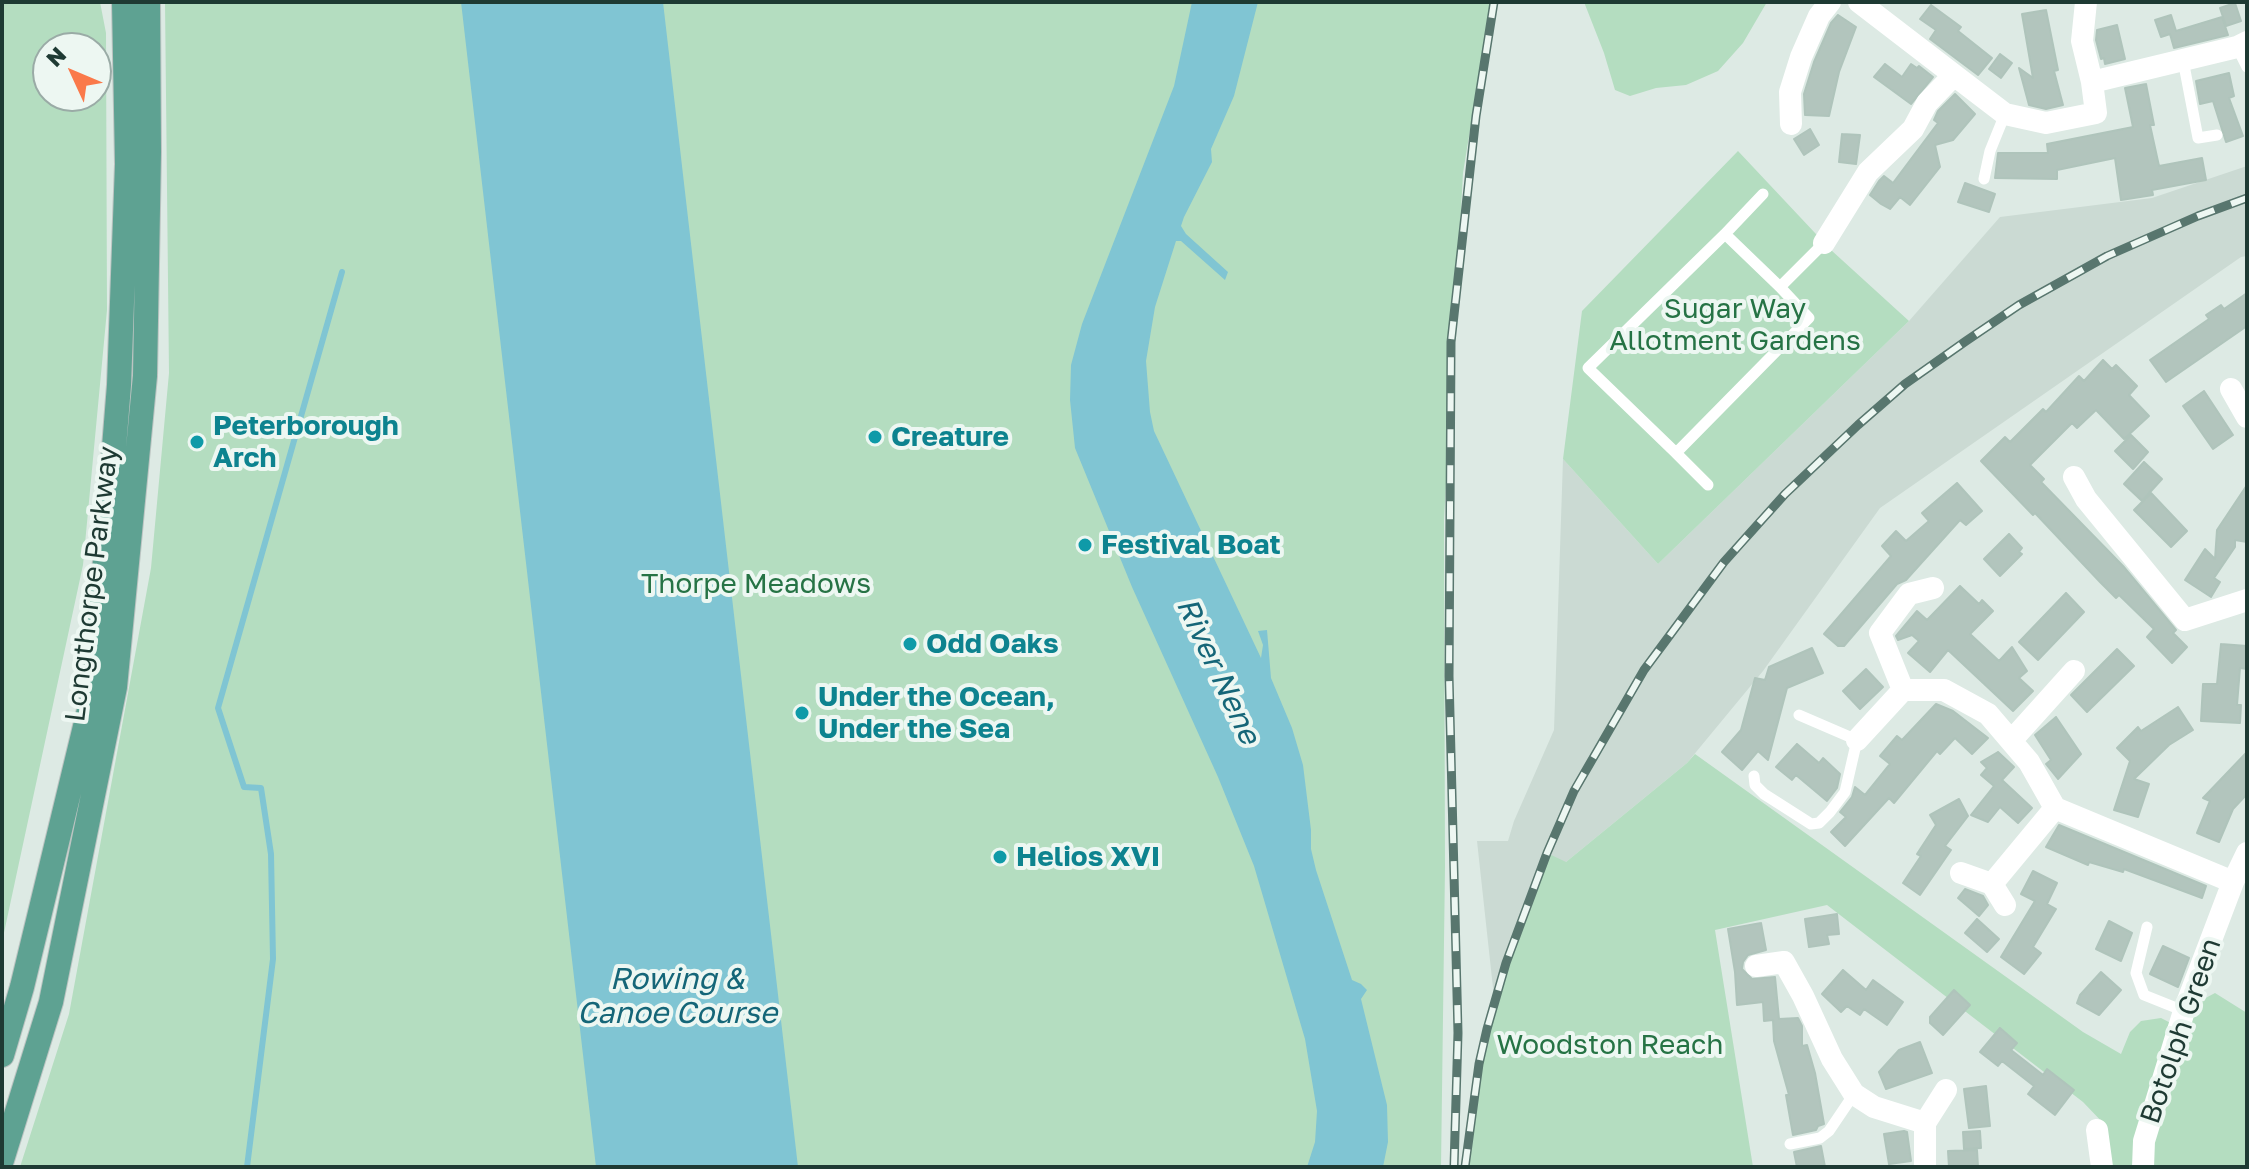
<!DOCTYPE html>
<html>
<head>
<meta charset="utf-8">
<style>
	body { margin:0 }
	#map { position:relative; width:2249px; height:1169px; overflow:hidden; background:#ddeae4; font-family:"Golos Text",sans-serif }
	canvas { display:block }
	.frame { position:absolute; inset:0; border:4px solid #1e3a33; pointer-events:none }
	.north { position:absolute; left:32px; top:32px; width:80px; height:80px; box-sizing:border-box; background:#edf7f2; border:2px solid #9aaba6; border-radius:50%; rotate:314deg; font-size:22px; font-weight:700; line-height:32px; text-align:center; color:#1e3a33 }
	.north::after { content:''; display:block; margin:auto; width:28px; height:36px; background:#fa794a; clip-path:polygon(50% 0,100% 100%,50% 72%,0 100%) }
</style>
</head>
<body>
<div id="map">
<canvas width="2249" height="1169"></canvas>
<div class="frame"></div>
<div class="north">N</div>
</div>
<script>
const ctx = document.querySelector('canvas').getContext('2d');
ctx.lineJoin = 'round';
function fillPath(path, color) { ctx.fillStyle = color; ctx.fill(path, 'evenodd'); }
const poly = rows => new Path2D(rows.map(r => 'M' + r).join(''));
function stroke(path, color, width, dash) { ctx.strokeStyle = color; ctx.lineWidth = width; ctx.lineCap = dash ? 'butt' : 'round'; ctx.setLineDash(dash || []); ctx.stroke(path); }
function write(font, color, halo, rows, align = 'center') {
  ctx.font = font + ' "Golos Text",sans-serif'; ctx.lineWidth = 8; ctx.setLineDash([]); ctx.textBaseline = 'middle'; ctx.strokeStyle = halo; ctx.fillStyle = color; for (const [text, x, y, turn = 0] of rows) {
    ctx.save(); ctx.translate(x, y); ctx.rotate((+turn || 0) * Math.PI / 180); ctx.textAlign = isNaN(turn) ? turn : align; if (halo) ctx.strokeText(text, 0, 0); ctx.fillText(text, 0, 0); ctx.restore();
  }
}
fillPath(poly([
	[2247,166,2247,256,2241,257,1880,508,1763,671,1687,763,1566,862,1500,1052,1477,841,1508,841,1514,821,1554,730,1563,459,1658,564,1909,321,2000,217,2152,198]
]), '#cbdad3');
fillPath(poly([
	[2,2,100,2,106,33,107,310,83,565,2,942],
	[48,48,96,48,96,96,48,96],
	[165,2,1491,2,1463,173,1444,520,1445,867,1441,1167,20,1167,69,1014,151,568,169,373],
	[1584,2,1767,2,1743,43,1718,71,1686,85,1656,88,1630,96,1615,90,1604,53],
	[1738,151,1831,250,1909,321,1658,564,1563,459,1582,311],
	[1695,754,2083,1032,2121,1054,2130,1032,2141,1021,2161,1018,2186,1031,2198,1002,2215,993,2247,1013,2247,1167,2109,1167,2106,1126,2083,1102,1827,905,1715,930,1753,1167,1465,1167,1479,1064,1487,1029,1506,963,1547,853,1566,862,1687,763]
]), '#b4ddc0');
fillPath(poly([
	[461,2,663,2,798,1167,596,1167],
	[1192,2,1258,2,1234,96,1211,149,1212,162,1184,217,1181,226,1186,234,1228,272,1225,280,1181,241,1176,241,1155,307,1146,361,1150,412,1154,431,1261,658,1263,645,1258,631,1267,630,1271,678,1292,728,1303,765,1311,830,1311,849,1316,870,1352,980,1361,984,1367,990,1361,999,1387,1105,1388,1142,1383,1167,1307,1167,1315,1142,1317,1111,1305,1039,1254,866,1218,777,1132,587,1075,448,1070,400,1071,365,1082,324,1174,86]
]), '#80c5d3');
stroke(poly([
	[247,1167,273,959,271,854,261,788,244,787,218,708,342,272]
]), '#80c5d3', 6);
const building = poly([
	[2235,3,2241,21,2226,26,2220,8,2235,3],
	[1931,5,1961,27,1958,31,1992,58,1978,75,1930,39,1936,30,1920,19,1931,5],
	[2046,10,2058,70,2054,71,2063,105,2046,109,2029,105,2019,68,2033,78,2022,14,2046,10],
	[1838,15,1856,27,1839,72,1829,116,1805,115,1804,94,1814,62,1831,23,1838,15],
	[2171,15,2176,31,2222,17,2228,35,2174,48,2170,34,2161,37,2155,20,2171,15],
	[2117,25,2125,59,2105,64,2104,58,2101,59,2096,40,2097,30,2117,25],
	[2000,54,2012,63,2001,78,1989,69,2000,54],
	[1885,64,1902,77,1911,64,1917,68,1919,66,1933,77,1911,104,1874,77,1885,64],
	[2229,73,2234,96,2229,98,2243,136,2226,142,2213,101,2200,104,2196,81,2229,73],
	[2146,84,2154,125,2150,125,2159,166,2202,158,2206,180,2152,190,2153,195,2121,200,2115,158,2057,170,2057,179,1995,178,1998,153,2048,153,2047,144,2133,127,2125,88,2146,84],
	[1955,94,1975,114,1953,140,1935,145,1940,167,1910,205,1900,197,1890,209,1881,204,1870,195,1879,181,1884,176,1893,183,1938,123,1934,120,1938,111,1955,94],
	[1810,129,1819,145,1804,155,1794,139,1810,129],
	[1842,134,1860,135,1856,164,1839,162,1842,134],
	[1965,183,1995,194,1989,212,1958,202,1965,183],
	[2247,293,2247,326,2166,382,2150,360,2209,319,2206,315,2221,305,2224,309,2247,293],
	[2103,360,2112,369,2116,365,2137,386,2129,395,2149,416,2124,439,2096,410,2077,428,2072,423,2030,465,2044,479,2041,482,2123,566,2176,630,2173,633,2187,647,2172,663,2147,637,2154,629,2119,595,2116,598,2100,582,2035,513,2033,515,1981,461,2005,437,2010,442,2043,409,2046,412,2079,376,2084,381,2103,360],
	[2204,391,2233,435,2213,449,2183,406,2204,391],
	[2131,435,2148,452,2133,469,2115,451,2131,435],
	[2144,462,2162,479,2142,501,2124,484,2144,462],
	[1957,483,1982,511,1966,525,1960,520,1906,580,1897,584,1844,646,1838,646,1824,634,1891,556,1882,546,1896,531,1906,541,1929,521,1922,513,1957,483],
	[2247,485,2247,542,2235,540,2235,547,2214,578,2220,582,2211,597,2185,580,2205,549,2215,559,2217,530,2247,485],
	[2151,493,2187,531,2171,547,2134,510,2151,493],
	[2009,534,2022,548,2019,552,2022,554,2000,576,1984,559,2009,534],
	[1960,586,1979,604,1982,600,1993,611,1970,634,1999,661,2012,647,2027,671,2019,678,2033,691,2013,711,1948,650,1930,672,1908,653,1919,641,1912,635,1898,640,1896,636,1917,611,1927,620,1960,586],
	[2066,593,2084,612,2038,660,2019,642,2066,593],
	[2221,644,2247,646,2247,669,2240,668,2237,705,2241,705,2240,723,2201,721,2203,684,2217,684,2221,644],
	[1812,648,1823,673,1787,688,1768,760,1758,751,1742,770,1722,752,1741,730,1755,678,1765,680,1769,667,1812,648],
	[2117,649,2134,666,2087,712,2071,695,2117,649],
	[1866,669,1883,687,1860,709,1843,691,1866,669],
	[1936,704,1953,711,1988,738,1972,754,1955,738,1940,754,1937,751,1894,803,1889,798,1845,846,1831,832,1846,817,1840,812,1852,797,1855,787,1865,795,1890,764,1880,756,1897,736,1902,740,1936,704],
	[2178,707,2193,730,2169,745,2134,779,2149,784,2138,817,2114,810,2130,761,2117,748,2138,727,2141,731,2178,707],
	[2056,717,2081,754,2058,779,2046,764,2051,760,2035,735,2056,717],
	[1797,744,1819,763,1823,758,1840,774,1837,788,1827,801,1796,775,1792,780,1776,767,1797,744],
	[1998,752,2014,767,2002,780,2032,808,2018,823,2000,807,1988,822,1971,815,1994,786,1981,775,1987,768,1981,762,1998,752],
	[2247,752,2247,794,2233,809,2219,842,2197,833,2210,801,2203,798,2247,752],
	[1959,799,1968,816,1945,846,1951,850,1920,895,1903,883,1921,856,1917,854,1936,825,1930,815,1959,799],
	[2059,825,2206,886,2202,898,2124,869,2123,872,2089,862,2088,865,2046,847,2059,825],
	[2033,871,2057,883,2047,904,2056,909,2033,947,2041,953,2024,974,2001,957,2035,901,2021,894,2033,871],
	[1965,889,1983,896,1988,905,1979,916,1958,898,1965,889],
	[1837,914,1839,934,1827,935,1829,944,1809,947,1805,919,1837,914],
	[1977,919,1999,939,1987,952,1965,933,1977,919],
	[2109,921,2132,933,2121,961,2096,949,2109,921],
	[1761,923,1766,950,1748,955,1743,962,1742,969,1752,979,1775,977,1779,1019,1798,1018,1802,1026,1802,1046,1807,1045,1815,1073,1824,1124,1818,1126,1816,1130,1793,1135,1786,1095,1789,1095,1774,1041,1773,1020,1764,1021,1763,1002,1737,1005,1735,972,1728,929,1761,923],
	[2163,946,2189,958,2178,987,2150,974,2163,946],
	[1843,970,1866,990,1873,980,1903,1002,1887,1025,1864,1009,1860,1015,1847,1006,1841,1012,1822,994,1843,970],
	[2101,972,2121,990,2099,1015,2077,1003,2080,995,2101,972],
	[1954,990,1970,1005,1943,1035,1930,1023,1930,1017,1954,990],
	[2000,1028,2017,1043,2011,1050,2043,1075,2047,1069,2074,1090,2055,1115,2028,1094,2034,1086,2002,1061,1998,1066,1980,1052,2000,1028],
	[1920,1042,1932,1073,1886,1089,1879,1072,1899,1050,1920,1042],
	[1986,1086,1990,1126,1969,1128,1964,1089,1986,1086],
	[1904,1131,1907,1132,1911,1161,1889,1164,1884,1134,1904,1131],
	[1980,1131,1981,1148,1964,1149,1963,1132,1980,1131],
	[1821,1146,1825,1167,1797,1167,1794,1152,1821,1146],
	[1977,1150,1978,1167,1949,1167,1948,1151,1977,1150]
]);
fillPath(building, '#b2c5bd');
stroke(building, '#afc4bb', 2);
const primary = poly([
	[2,1055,22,987,95,685,119,385,127,164,124,2],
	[2,1160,51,1002,115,687,145,376,149,152,148,2]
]);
stroke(primary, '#bcc4c2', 26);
stroke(poly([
	[2237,47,2247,67],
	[2183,60,2198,138,2217,135],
	[1984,179,1990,151,2005,114],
	[1725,234,1763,194],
	[1676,453,1588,368,1725,234,1780,287],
	[1708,485,1676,453,1809,318,1780,287,1824,243],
	[1754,776,1755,785,1764,794,1811,824,1819,823,1830,812,1845,792,1857,740,1799,715],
	[2147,927,2136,973,2144,995,2184,1011],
	[1790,1144,1820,1138,1829,1131,1854,1094]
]), '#fff', 11);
stroke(poly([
	[1859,2,1954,75],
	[2086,2,2082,41,2092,82,2237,47,2247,42],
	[1791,124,1790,92,1801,57,1819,16,1830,2],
	[1824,243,1868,172,1913,129,1927,103,1954,75,2005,114,2046,123,2096,113,2092,82],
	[2231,389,2247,417],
	[2074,477,2086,499,2185,620,2247,600],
	[1903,690,1944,690,1988,714,2029,762,2055,808,2233,882],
	[1857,740,1903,690,1880,633,1909,594,1933,588],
	[2011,741,2074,671],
	[1961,873,1992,884,2055,808],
	[1992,884,2005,905],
	[1756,966,1784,962,1803,996,1832,1059,1854,1094,1874,1107,1925,1123,1925,1167],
	[1925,1123,1946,1090],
	[2097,1130,2102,1167],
	[2143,1167,2144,1141,2184,1011,2233,882,2247,853]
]), '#fff', 22);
stroke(primary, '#5ea292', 24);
const rail = poly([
	[1454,1167,1458,1033,1449,676,1451,342,1476,116,1494,2],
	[1465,1167,1479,1064,1487,1029,1506,963,1547,853,1574,791,1644,670,1724,562,1785,494,1858,425,1905,384,1966,341,2019,305,2107,256,2198,216,2247,198]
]);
stroke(rail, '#58766e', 9);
stroke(rail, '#edf7f2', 6, [18]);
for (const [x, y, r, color] of [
	[875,437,8,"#0f9aa8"],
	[197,442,8,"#0f9aa8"],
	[1085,545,8,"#0f9aa8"],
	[910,644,8,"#0f9aa8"],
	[802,713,8,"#0f9aa8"],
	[1000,857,8,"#0f9aa8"]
]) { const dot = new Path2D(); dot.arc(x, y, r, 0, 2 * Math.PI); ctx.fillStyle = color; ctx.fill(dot); stroke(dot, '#edf7f2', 3); }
write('28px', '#267345', '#edf7f2', [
	["Sugar Way",1735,309],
	["Allotment Gardens",1735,341],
	["Thorpe Meadows",756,584],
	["Woodston Reach",1610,1045]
]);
write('bold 28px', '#0d838f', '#edf7f2', [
	["Peterborough",213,426],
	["Arch",213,458],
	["Creature",891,437],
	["Festival Boat",1101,545],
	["Odd Oaks",926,644],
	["Under the Ocean,",818,697],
	["Under the Sea",818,729],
	["Helios XVI",1016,857]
], 'left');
write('28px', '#1e3a33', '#edf7f2', [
	["Longthorpe Parkway",92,584,-83],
	["Botolph Green",2181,1031,-71]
]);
write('italic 30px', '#156678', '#edf7f2', [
	["River Nene",1218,671,65],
	["Rowing &",677,979],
	["Canoe Course",677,1013]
]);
</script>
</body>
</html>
